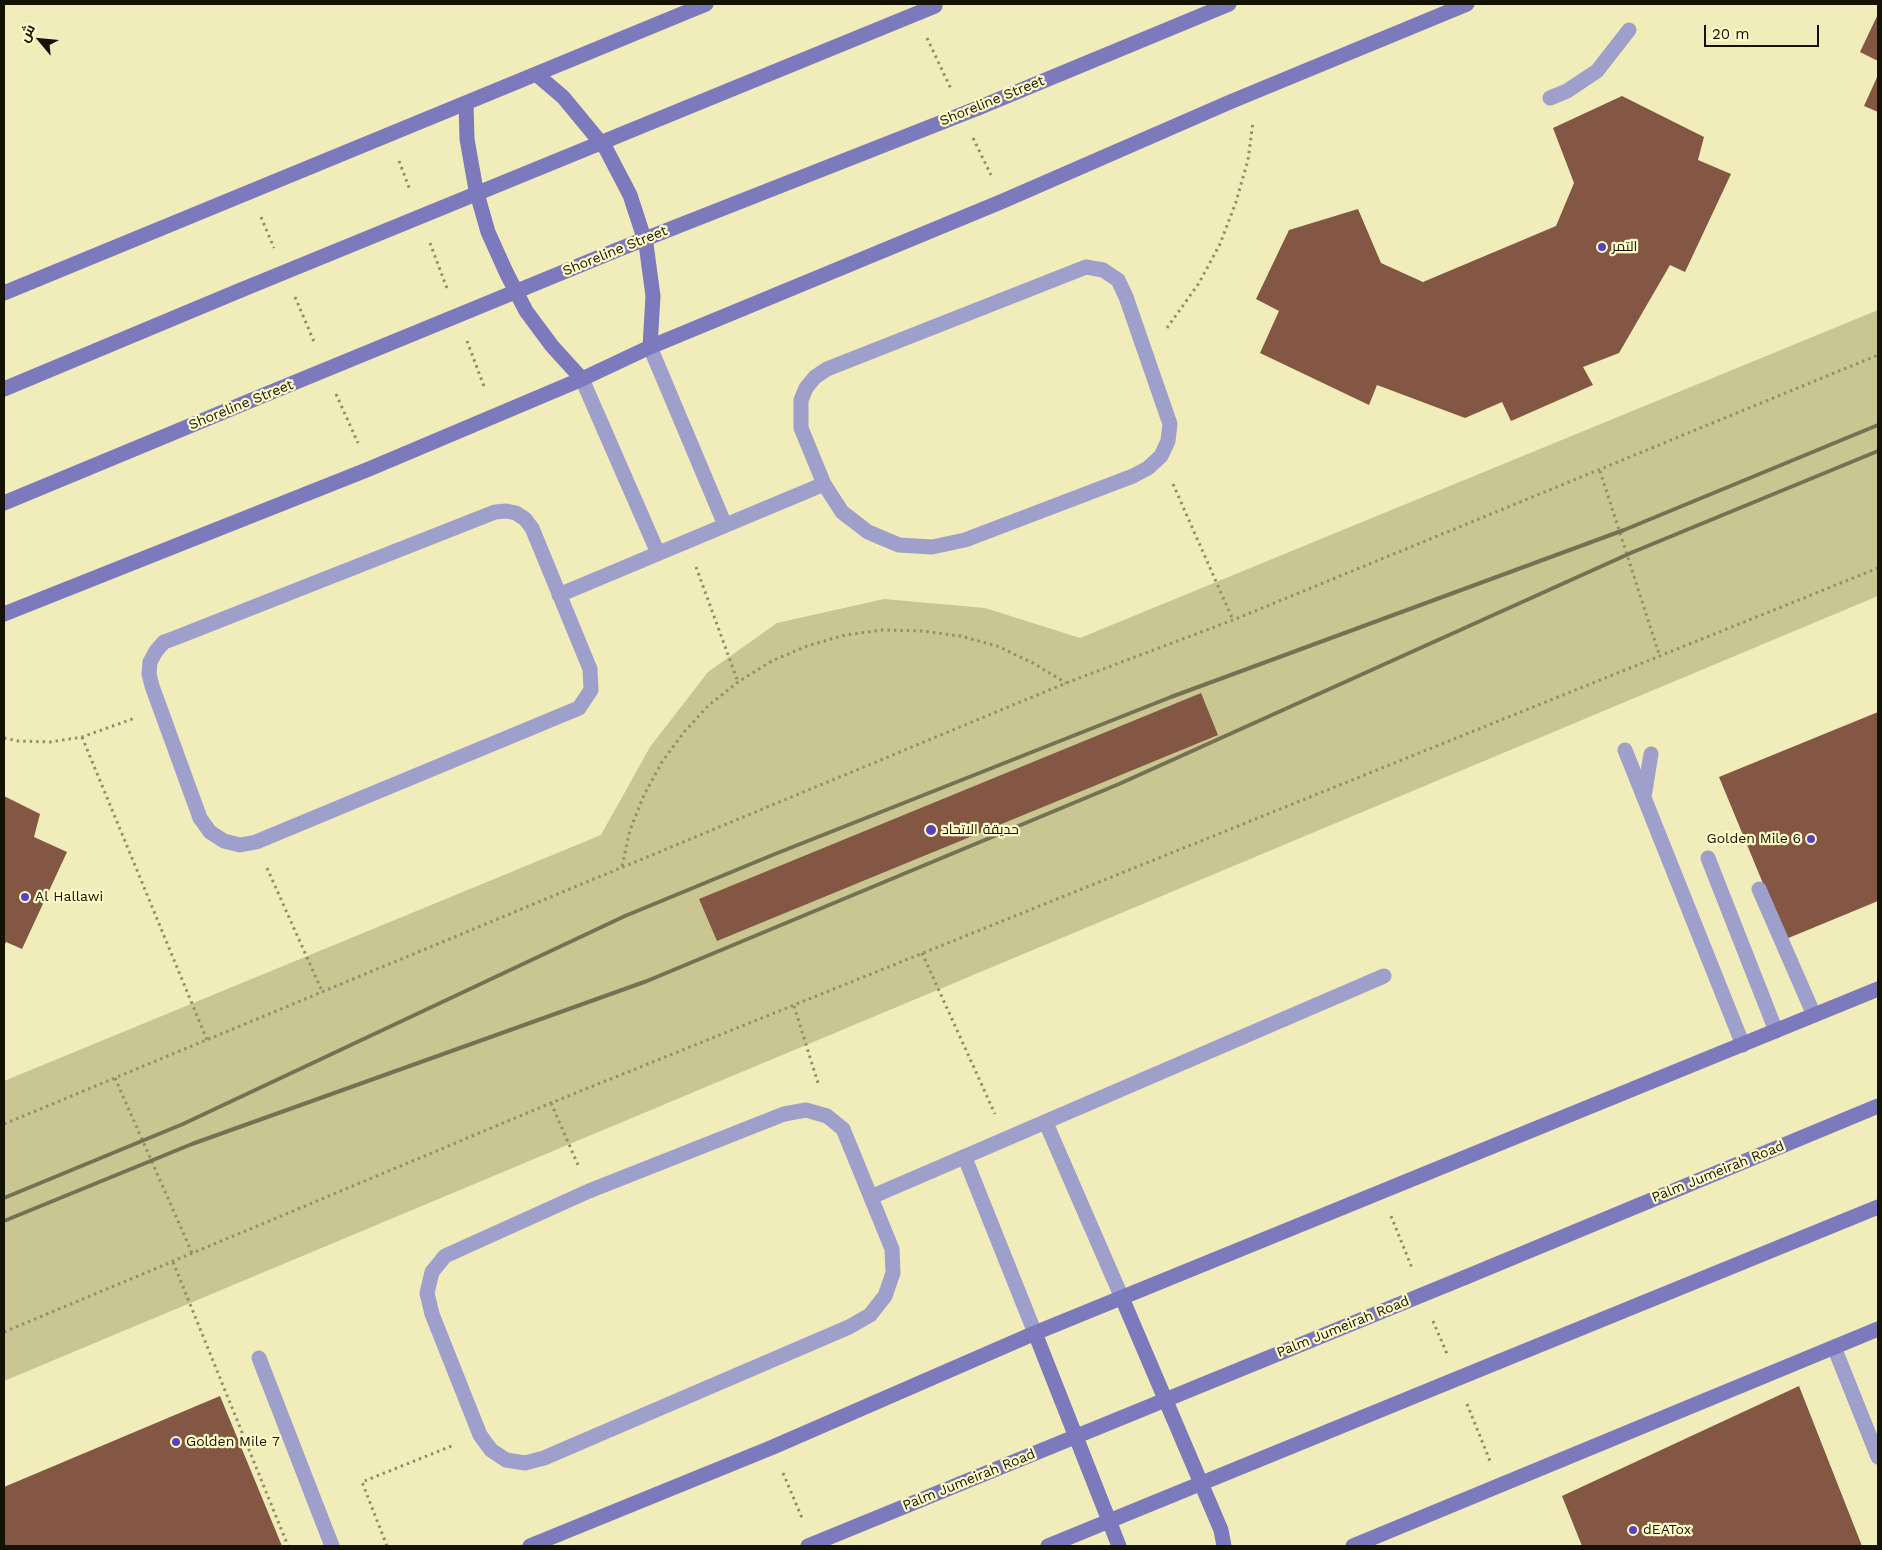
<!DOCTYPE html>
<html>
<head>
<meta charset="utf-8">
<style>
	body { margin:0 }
	#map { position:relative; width:1882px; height:1550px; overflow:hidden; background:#f0edba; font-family:"Work Sans",Cairo,sans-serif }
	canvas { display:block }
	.frame { position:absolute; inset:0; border:5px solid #141202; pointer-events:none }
	.north { position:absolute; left:15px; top:15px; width:50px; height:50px; -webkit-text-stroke:4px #fefac7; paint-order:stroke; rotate:298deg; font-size:14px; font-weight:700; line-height:20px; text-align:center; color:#141202 }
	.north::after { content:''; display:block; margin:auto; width:18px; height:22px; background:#141202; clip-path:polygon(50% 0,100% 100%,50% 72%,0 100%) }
	.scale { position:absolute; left:1704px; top:25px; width:115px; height:22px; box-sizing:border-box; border:2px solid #141202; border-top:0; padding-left:6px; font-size:15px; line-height:18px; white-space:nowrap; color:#141202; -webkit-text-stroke:4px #fefac7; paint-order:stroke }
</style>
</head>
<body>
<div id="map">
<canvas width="1882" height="1550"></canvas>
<div class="frame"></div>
<div class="north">ش</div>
<div class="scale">20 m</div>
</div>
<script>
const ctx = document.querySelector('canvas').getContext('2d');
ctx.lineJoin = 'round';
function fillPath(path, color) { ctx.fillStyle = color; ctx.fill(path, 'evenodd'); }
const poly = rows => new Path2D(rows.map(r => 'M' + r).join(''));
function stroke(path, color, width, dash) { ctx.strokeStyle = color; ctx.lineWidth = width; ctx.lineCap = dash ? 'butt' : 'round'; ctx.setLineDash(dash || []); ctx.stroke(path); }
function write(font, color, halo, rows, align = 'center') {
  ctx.font = font + ' "Work Sans",Cairo,sans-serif'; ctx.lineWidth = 4.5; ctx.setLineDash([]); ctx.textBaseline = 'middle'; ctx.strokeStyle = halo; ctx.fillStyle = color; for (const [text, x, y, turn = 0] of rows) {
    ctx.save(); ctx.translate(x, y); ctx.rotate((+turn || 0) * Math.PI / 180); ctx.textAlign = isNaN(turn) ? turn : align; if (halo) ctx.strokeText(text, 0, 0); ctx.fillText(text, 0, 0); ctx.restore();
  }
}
fillPath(poly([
	[1878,310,1878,596,4,1381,4,1081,601,835,650,747,708,672,777,623,884,599,985,608,1080,638]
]), '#c9c692');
fillPath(poly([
	[1878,14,1878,61,1860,52],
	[1878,75,1878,112,1864,106],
	[1622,96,1704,137,1698,160,1731,174,1685,272,1670,265,1619,353,1583,367,1593,385,1511,421,1502,402,1465,418,1377,385,1369,405,1260,353,1279,311,1256,299,1289,230,1358,209,1381,263,1423,282,1556,226,1574,183,1553,128],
	[1201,693,1218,735,717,941,699,899],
	[1878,712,1878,901,1786,939,1719,777],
	[4,796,40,814,34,837,67,852,22,949,6,942,4,946],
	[1799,1386,1862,1546,1582,1546,1562,1496],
	[220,1396,282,1546,4,1546,4,1487]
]), '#835743');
stroke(poly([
	[927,38,951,89],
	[973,138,991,175],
	[399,161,410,190],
	[261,217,274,248],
	[430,243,448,291],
	[295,297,315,344],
	[1167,328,1199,283,1220,244,1236,202,1248,160,1253,122],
	[467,341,485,389],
	[336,394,358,443],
	[1600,471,1660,657],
	[1173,484,1233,620],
	[696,567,738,682],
	[82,737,207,1040],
	[4,738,18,741,50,742,82,737,135,718],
	[622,866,630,830,644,795,662,762,684,732,709,705,738,682,772,661,807,646,845,635,883,630,922,631,960,636,997,646,1033,663,1066,683],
	[267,868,322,991],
	[922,953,995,1114],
	[794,1006,818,1083],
	[115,1078,193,1255],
	[551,1103,578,1165],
	[4,1124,1066,683,1233,620,1878,355],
	[1391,1216,1412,1268],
	[173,1262,288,1546],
	[1433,1321,1447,1354],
	[4,1332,551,1103,1878,568],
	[1467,1404,1490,1461],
	[783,1473,802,1518],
	[387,1546,362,1482,454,1445]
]), '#928f6b', 3, [2.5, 4]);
stroke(poly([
	[1550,98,1567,91,1597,71,1629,30],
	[1086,267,1103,270,1118,280,1126,297,1170,424,1168,441,1161,456,1148,468,1133,476,965,540,932,547,899,545,868,532,842,512,824,484,801,428,801,400,806,388,815,377,827,369,1086,267],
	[650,347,725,525],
	[582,379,658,553],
	[506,511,516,513,525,519,532,528,590,669,591,690,579,708,256,842,240,845,224,841,210,832,200,818,152,686,149,674,150,662,156,651,164,642,175,638,495,512,506,511],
	[559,595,824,484],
	[1625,750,1743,1045],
	[1644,797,1651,754],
	[1708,858,1776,1031],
	[1759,889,1814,1015],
	[806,1110,827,1116,843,1129,892,1249,893,1273,885,1296,870,1315,849,1327,544,1458,525,1463,506,1460,491,1450,480,1435,432,1314,427,1293,432,1272,445,1256,589,1191,784,1114,806,1110],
	[1046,1123,1122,1298],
	[965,1158,1035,1333],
	[871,1197,1384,976],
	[1834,1347,1878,1457],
	[259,1358,332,1546]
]), '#9f9fcc', 15);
stroke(poly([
	[536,74,563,97,606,149,630,195,646,244,653,296,650,347],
	[466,103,467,139,476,190,488,232,506,272,526,311,552,346,582,379],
	[978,108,1229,4],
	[4,293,706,4],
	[4,389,241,290],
	[4,503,269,393],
	[4,614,369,469,582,379,650,347,1003,201,1230,102,1467,4],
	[1466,1277,1878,1106],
	[1122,1298,1221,1530,1224,1546],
	[1035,1333,1119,1546],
	[1498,1362,1878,1207],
	[530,1546,773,1447,1035,1333,1878,989],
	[1353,1546,1878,1329]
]), '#7c7abc', 15);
stroke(poly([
	[4,1198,183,1124,625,916,775,854,1171,697,1624,530,1878,425],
	[4,1221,192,1144,647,981,1119,784,1633,552,1878,451]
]), '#757253', 4);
stroke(poly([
	[241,290,935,6],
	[269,393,617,250,978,108],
	[808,1546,1466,1277],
	[1048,1546,1498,1362]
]), '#7c7abc', 15);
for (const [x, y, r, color] of [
	[1602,247,5,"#5642ba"],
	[931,830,6,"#5642ba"],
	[1811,839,5,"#5642ba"],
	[25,897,5,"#5642ba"],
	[176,1442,5,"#5642ba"],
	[1633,1530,5,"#5642ba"]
]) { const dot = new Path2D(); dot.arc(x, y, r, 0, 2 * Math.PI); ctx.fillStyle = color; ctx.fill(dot); stroke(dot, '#fefac7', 2); }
write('14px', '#141202', '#fefac7', [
	["Shoreline Street",992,101,-22],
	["Shoreline Street",615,251,-22],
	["Shoreline Street",241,405,-22],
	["Palm Jumeirah Road",1718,1172,-22],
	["Palm Jumeirah Road",1343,1327,-22],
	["Palm Jumeirah Road",969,1480,-22]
]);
write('14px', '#141202', '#fefac7', [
	["التمر",1612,247],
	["حديقة الاتحاد",942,830],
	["Golden Mile 6",1801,839,"right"],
	["Al Hallawi",35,897],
	["Golden Mile 7",186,1442],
	["dEATox",1643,1530]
], 'left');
</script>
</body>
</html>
